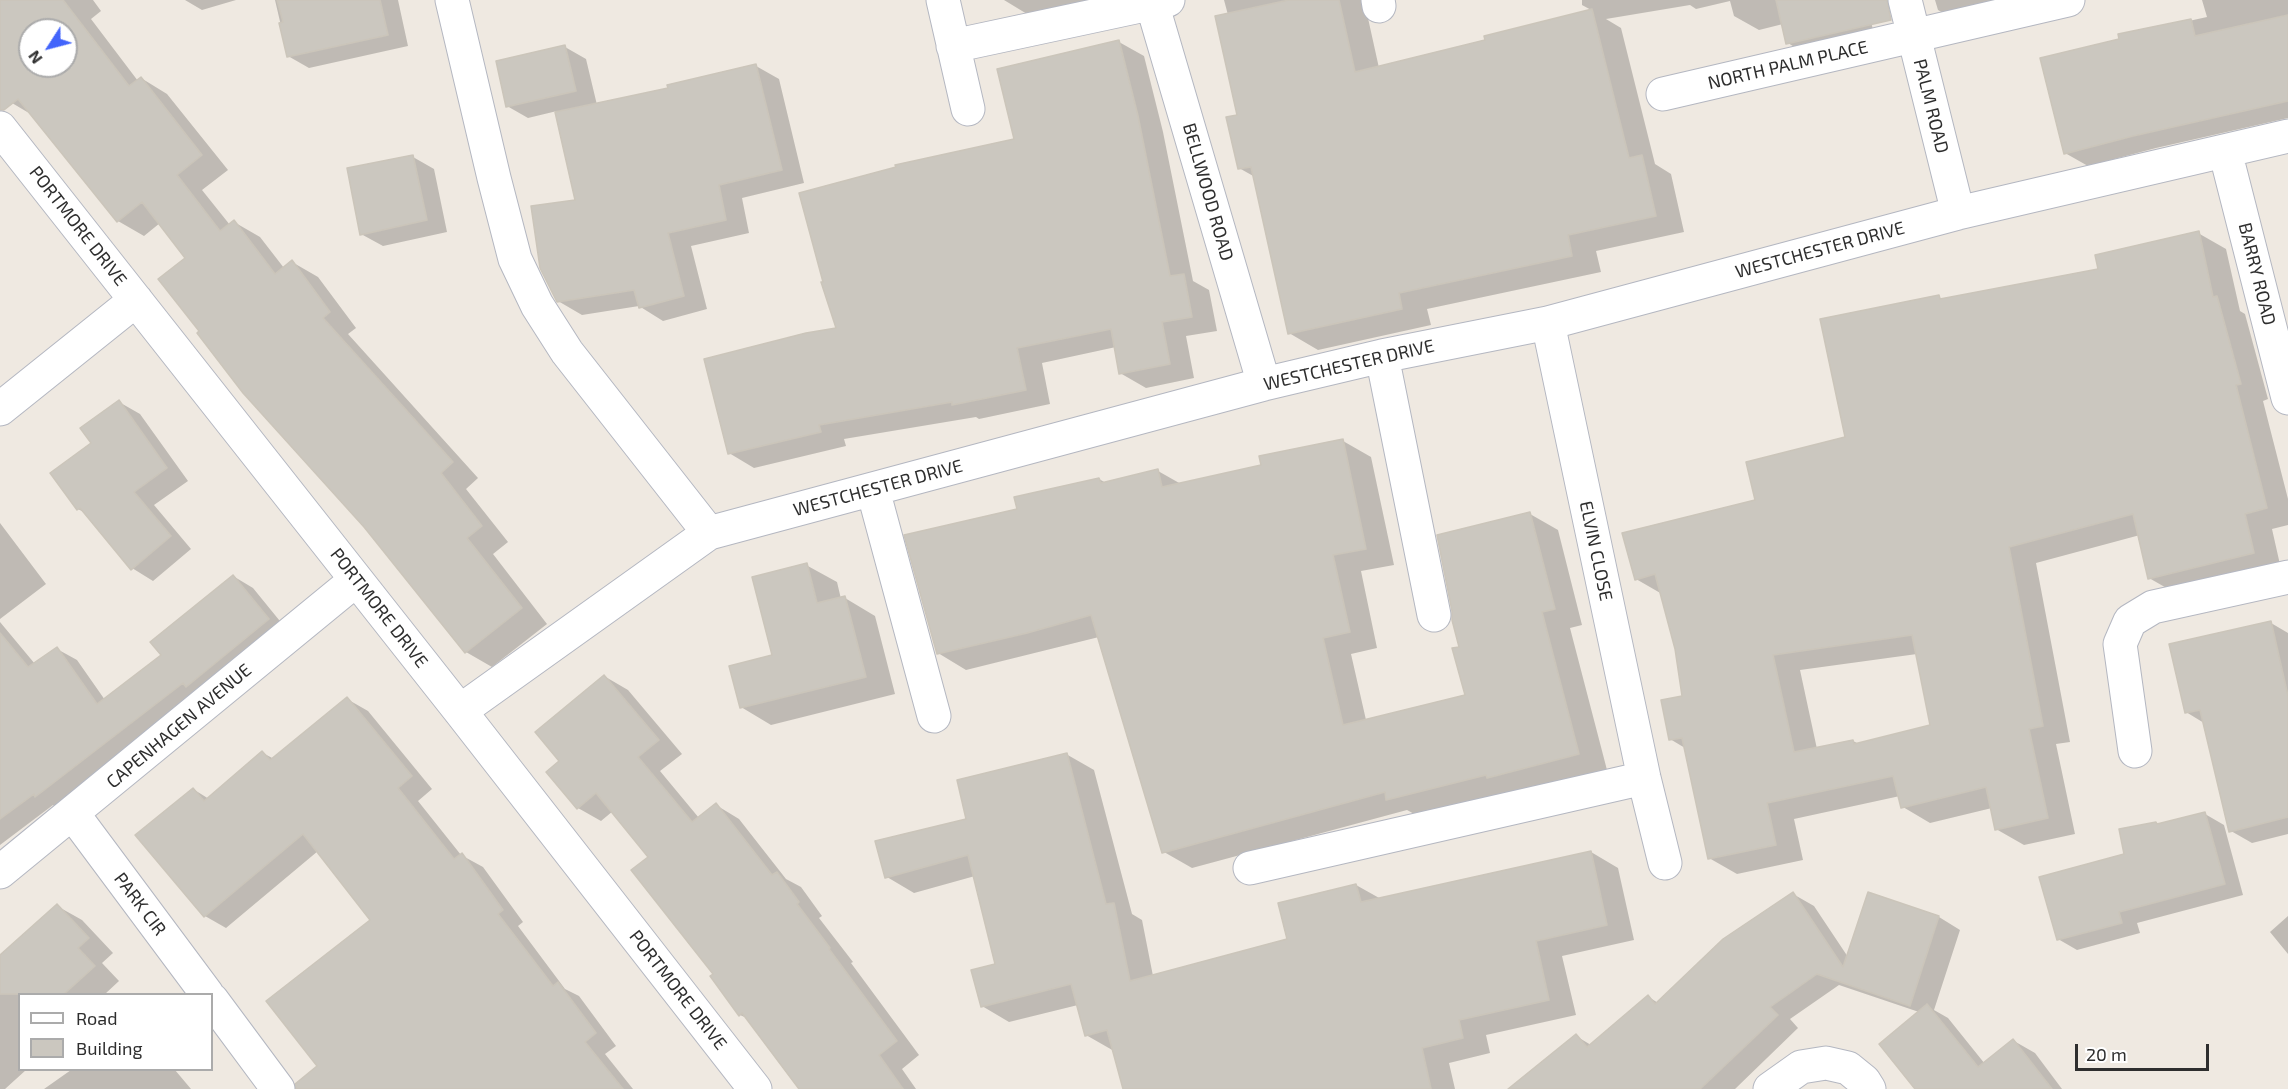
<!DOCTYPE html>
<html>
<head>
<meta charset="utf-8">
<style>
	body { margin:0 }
	#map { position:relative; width:2288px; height:1089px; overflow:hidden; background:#efe9e1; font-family:"Exo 2",sans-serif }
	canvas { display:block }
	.legend { position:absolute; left:18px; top:993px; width:195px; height:78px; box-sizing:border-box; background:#fff; border:2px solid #ababab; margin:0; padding:8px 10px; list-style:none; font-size:18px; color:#2e2e2e }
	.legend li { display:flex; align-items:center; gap:12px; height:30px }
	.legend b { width:30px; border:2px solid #ababab }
	.north { position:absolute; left:18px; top:18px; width:60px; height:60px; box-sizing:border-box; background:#fff; border:2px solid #ababab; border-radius:50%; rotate:234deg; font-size:16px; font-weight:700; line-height:24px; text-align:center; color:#2e2e2e }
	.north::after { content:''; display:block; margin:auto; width:21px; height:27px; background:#4264fb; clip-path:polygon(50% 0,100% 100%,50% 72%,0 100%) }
	.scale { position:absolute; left:2075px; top:1044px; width:134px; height:27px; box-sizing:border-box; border:3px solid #2e2e2e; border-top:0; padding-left:8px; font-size:18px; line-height:21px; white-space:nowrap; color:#2e2e2e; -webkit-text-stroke:4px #fff; paint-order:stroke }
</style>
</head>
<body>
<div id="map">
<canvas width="2288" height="1089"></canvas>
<ul class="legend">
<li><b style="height:8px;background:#fff"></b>Road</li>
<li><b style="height:16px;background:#cbc7bf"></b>Building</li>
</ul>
<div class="north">N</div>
<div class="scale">20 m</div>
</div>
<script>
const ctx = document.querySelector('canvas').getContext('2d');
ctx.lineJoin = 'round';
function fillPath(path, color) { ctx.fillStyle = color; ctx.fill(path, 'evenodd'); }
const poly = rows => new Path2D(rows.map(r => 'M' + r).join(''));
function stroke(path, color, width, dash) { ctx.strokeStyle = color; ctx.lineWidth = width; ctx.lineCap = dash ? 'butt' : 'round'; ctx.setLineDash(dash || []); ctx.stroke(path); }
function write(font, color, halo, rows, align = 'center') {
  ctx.font = font + ' "Exo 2",sans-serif'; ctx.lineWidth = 4.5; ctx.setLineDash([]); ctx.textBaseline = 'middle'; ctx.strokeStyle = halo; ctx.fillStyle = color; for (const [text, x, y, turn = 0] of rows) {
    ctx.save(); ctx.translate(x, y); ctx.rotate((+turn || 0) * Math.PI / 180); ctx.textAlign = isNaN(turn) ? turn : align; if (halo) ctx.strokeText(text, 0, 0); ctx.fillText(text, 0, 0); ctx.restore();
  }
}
fillPath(poly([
	[0,0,93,0,101,11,91,19,138,81,141,78,167,94,228,170,202,190,230,225,234,222,260,237,284,268,292,262,318,277,356,328,348,334,478,478,466,489,508,542,493,554,547,624,492,667,466,652,365,526,201,331,188,259,160,223,144,236,118,221,34,116,12,103,0,88],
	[30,30,66,30,66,66,30,66],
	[185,0,236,0,202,10],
	[275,0,398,0,408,46,309,68,288,56],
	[1004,0,1098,0,1032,17],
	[1224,0,1364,0,1379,68,1486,41,1485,37,1593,11,1582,5,1582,0,1866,0,1876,43,1812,58,1788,43,1783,24,1759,30,1734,16,1730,1,1696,9,1690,5,1606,19,1621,28,1655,164,1671,174,1684,232,1596,251,1601,272,1427,309,1431,325,1318,350,1289,333,1255,177,1239,168,1238,116,1228,15],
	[1935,0,2047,0,1964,25,1938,10],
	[2202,0,2288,0,2288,118,2156,148,2088,166,2065,153,2121,40,2120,36,2207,17],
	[1119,42,1144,56,1163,132,1193,281,1209,290,1217,331,1186,336,1194,378,1146,388,1120,373,1116,347,1042,363,1050,404,979,419,976,417,844,439,846,446,754,468,729,453,837,329,1016,140],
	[565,47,586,59,597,105,669,89,756,66,779,79,804,183,742,198,749,233,691,246,707,309,663,321,639,306,582,315,558,301,577,201,557,111,528,118,507,106],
	[413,157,434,169,447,232,383,246,361,234],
	[2198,233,2226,249,2240,311,2245,314,2268,399,2263,401,2288,499,2288,525,2272,529,2281,569,2177,594,2149,578,2140,535,2036,563,2070,742,2056,744,2075,834,2024,845,1996,829,1992,808,1930,823,1903,807,1900,796,1794,819,1803,860,1737,874,1709,858,1685,748,1670,739,1684,697,1676,649,1662,594,1636,579,1757,501,1846,438,1939,297,1944,300,2100,270],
	[1917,654,1932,726,1859,744,1853,741,1817,749,1800,670],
	[119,402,140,414,188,481,154,505,191,549,153,581,132,568,87,514,78,509],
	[1343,441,1371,457,1394,565,1361,571,1377,648,1351,654,1366,720,1467,696,1461,648,1530,514,1558,530,1582,625,1570,628,1607,770,1416,815,1407,810,1192,868,1164,852,1099,637,966,670,938,653,1019,510,1099,479,1106,483,1158,471,1181,484,1263,466],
	[0,523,46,584,0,619],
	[806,565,837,582,841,599,845,598,875,616,895,694,771,725,741,707,774,656],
	[233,576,253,588,288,631,56,807,53,805,0,845,0,622,35,664,57,649,77,660,105,700,163,655],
	[2271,623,2288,633,2288,834,2252,843,2231,831,2204,723,2186,712],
	[604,676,628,690,682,754,660,771,699,818,716,805,739,819,786,879,801,887,822,916,819,918,853,962,851,963,919,1055,902,1069,916,1089,800,1089,749,1019,740,1015,715,974,650,857,613,811,601,821,578,808,561,761],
	[347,699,368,711,432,789,418,801,461,855,483,867,523,922,518,926,565,989,579,996,616,1046,605,1054,633,1089,320,1089,319,1066,372,920,318,851,226,928,205,916,193,789,209,799,263,753,274,759],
	[1066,754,1094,770,1132,914,1142,920,1153,976,1289,940,1356,885,1381,899,1591,852,1618,868,1634,940,1562,956,1576,1015,1486,1035,1490,1053,1449,1063,1455,1089,1125,1089,1114,1051,1086,1035,1078,1005,1009,1022,982,1006,997,965,975,876,914,893,887,877],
	[2205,814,2224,825,2243,895,2137,923,2140,933,2077,950,2058,939,2126,855,2156,823,2159,825],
	[1793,894,1814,906,1848,957,1869,894,1939,917,1960,930,1934,1010,1948,1018,1985,1064,2014,1041,2035,1053,2062,1089,1917,1089,1919,1012,1839,985,1790,1019,1798,1028,1735,1089,1511,1089,1576,1036,1591,1045,1649,997,1658,1003],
	[57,906,82,920,113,953,102,963,119,981,105,994,20,994,20,1070,26,1070,5,1089,0,1089,0,956],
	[2288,916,2288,954,2270,932],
	[71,1070,175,1070,191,1089,44,1089]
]), '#0003');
const building = poly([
	[0,0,63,0,129,86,141,77,202,155,177,175,220,231,234,220,275,274,292,260,330,312,323,318,453,462,441,473,482,526,467,538,522,608,465,653,364,527,243,393,197,333,199,331,158,279,185,258,142,202,117,222,18,99,4,110,0,110,0,0],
	[30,30,66,30,66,66,30,66,30,30],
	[277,0,380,0,388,35,287,57,279,23,283,22,277,0],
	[1289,0,1339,0,1355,72,1485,40,1484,36,1592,9,1629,158,1642,155,1656,216,1568,235,1572,256,1399,293,1402,309,1288,334,1251,167,1238,169,1226,117,1237,115,1215,16,1289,0],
	[1776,0,1887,0,1891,20,1786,44,1776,0],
	[2288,15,2288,101,2133,136,2064,154,2040,58,2119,39,2118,34,2191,19,2195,36,2288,15],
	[1119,40,1138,116,1170,276,1184,274,1192,317,1162,322,1170,364,1119,374,1111,329,1017,348,1026,390,952,405,952,402,819,425,821,432,728,454,704,359,806,333,836,328,821,282,823,282,799,193,896,167,895,165,1014,139,997,69,1119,40],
	[565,45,576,91,506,107,496,61,565,45],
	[756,64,782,170,719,185,726,220,668,233,684,296,639,308,634,290,557,302,540,268,531,206,575,200,555,112,668,88,667,85,756,64],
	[413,155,427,220,360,235,347,168,413,155],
	[2199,231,2213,297,2217,296,2241,384,2236,385,2267,508,2245,514,2254,553,2148,579,2133,514,2009,547,2043,726,2029,729,2048,818,1995,830,1986,787,1901,808,1893,776,1767,803,1776,845,1708,859,1682,738,1669,740,1661,700,1682,696,1675,649,1655,574,1635,580,1622,533,1755,500,1746,462,1845,437,1820,319,1939,295,1940,299,2098,269,2095,255,2199,231],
	[1912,635,1930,725,1854,744,1853,740,1794,752,1773,655,1912,635],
	[119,400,167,468,134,492,171,536,131,570,80,508,77,510,50,473,91,443,80,428,119,400],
	[1343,439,1366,549,1333,555,1350,632,1323,638,1343,725,1465,695,1452,648,1459,647,1452,620,1452,611,1437,535,1530,512,1555,609,1542,612,1579,754,1487,778,1486,775,1386,800,1385,792,1162,853,1091,615,1027,633,937,654,904,535,1017,509,1014,497,1099,478,1101,483,1158,469,1162,487,1261,465,1259,456,1343,439],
	[807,563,817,603,845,596,866,677,740,708,729,666,772,655,752,577,807,563],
	[233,575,269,619,186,687,183,683,35,797,34,794,0,819,0,633,28,667,57,647,97,704,161,655,150,642,233,575],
	[2271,621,2288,696,2288,817,2229,832,2200,710,2185,713,2169,644,2271,621],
	[604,675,659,740,638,757,692,822,716,803,772,875,777,872,799,902,797,904,830,948,829,949,897,1041,879,1055,903,1089,799,1089,742,1013,739,1016,710,976,713,974,631,870,648,857,596,793,577,809,546,772,559,761,535,732,604,675],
	[347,697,412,776,398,788,454,859,462,853,503,910,498,914,553,986,558,982,596,1033,585,1042,623,1089,296,1089,295,1084,317,1066,266,1001,370,920,303,834,204,917,135,835,193,788,204,801,262,751,270,760,347,697],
	[1067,753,1106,904,1114,903,1130,981,1287,939,1278,903,1356,884,1361,902,1591,851,1607,925,1536,941,1549,1000,1459,1020,1463,1038,1422,1048,1431,1089,1123,1089,1107,1030,1085,1036,1071,984,981,1007,971,970,995,964,968,855,885,878,875,841,966,819,957,780,1067,753],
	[2205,812,2225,884,2119,912,2122,923,2057,940,2039,877,2124,854,2119,829,2156,822,2157,824,2205,812],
	[1793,892,1843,967,1868,892,1939,916,1910,1006,1817,974,1770,1007,1778,1015,1700,1089,1508,1089,1576,1034,1587,1047,1648,995,1655,1004,1723,939,1793,892],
	[57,904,89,938,78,948,95,966,64,994,0,994,0,955,57,904],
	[1927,1004,1978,1067,2013,1039,2052,1089,1915,1089,1879,1044,1927,1004]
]);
fillPath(building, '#cbc7bf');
stroke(building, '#cbc5ba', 1.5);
const minor = poly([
	[452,0,494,178,515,259,537,305,567,352,709,533],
	[943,0,968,109],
	[1151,0,1264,384],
	[1378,0,1379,6],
	[1905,0,1958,213],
	[953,46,1168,0],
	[1663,94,2068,0],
	[0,128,460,711,755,1089],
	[2225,151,2288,398],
	[1548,323,1644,778,1665,863],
	[1382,356,1434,615],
	[0,409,136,300],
	[873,490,934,716],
	[460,711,709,533,1264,384,1382,356,1548,323,1958,213,2288,136],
	[2135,751,2120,644,2130,621,2153,607,2288,577],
	[73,814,207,994],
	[1250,868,1644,778],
	[0,872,356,580],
	[212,1000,278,1089],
	[1770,1089,1801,1067,1826,1063,1848,1068,1864,1081,1869,1089]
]);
stroke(minor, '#b4b7c1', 35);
stroke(minor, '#fff', 33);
write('18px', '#2e2e2e', '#fff', [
	["NORTH PALM PLACE",1788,65,-13],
	["PALM ROAD",1931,106,76],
	["BELLWOOD ROAD",1208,192,74],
	["PORTMORE DRIVE",78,226,52],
	["WESTCHESTER DRIVE",1820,250,-15],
	["BARRY ROAD",2257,274,76],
	["WESTCHESTER DRIVE",1349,365,-13],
	["WESTCHESTER DRIVE",878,488,-15],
	["ELVIN CLOSE",1596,551,78],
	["PORTMORE DRIVE",379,608,52],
	["CAPENHAGEN AVENUE",179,726,-40],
	["PARK CIR",140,904,53],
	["PORTMORE DRIVE",678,990,52]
]);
</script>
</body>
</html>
